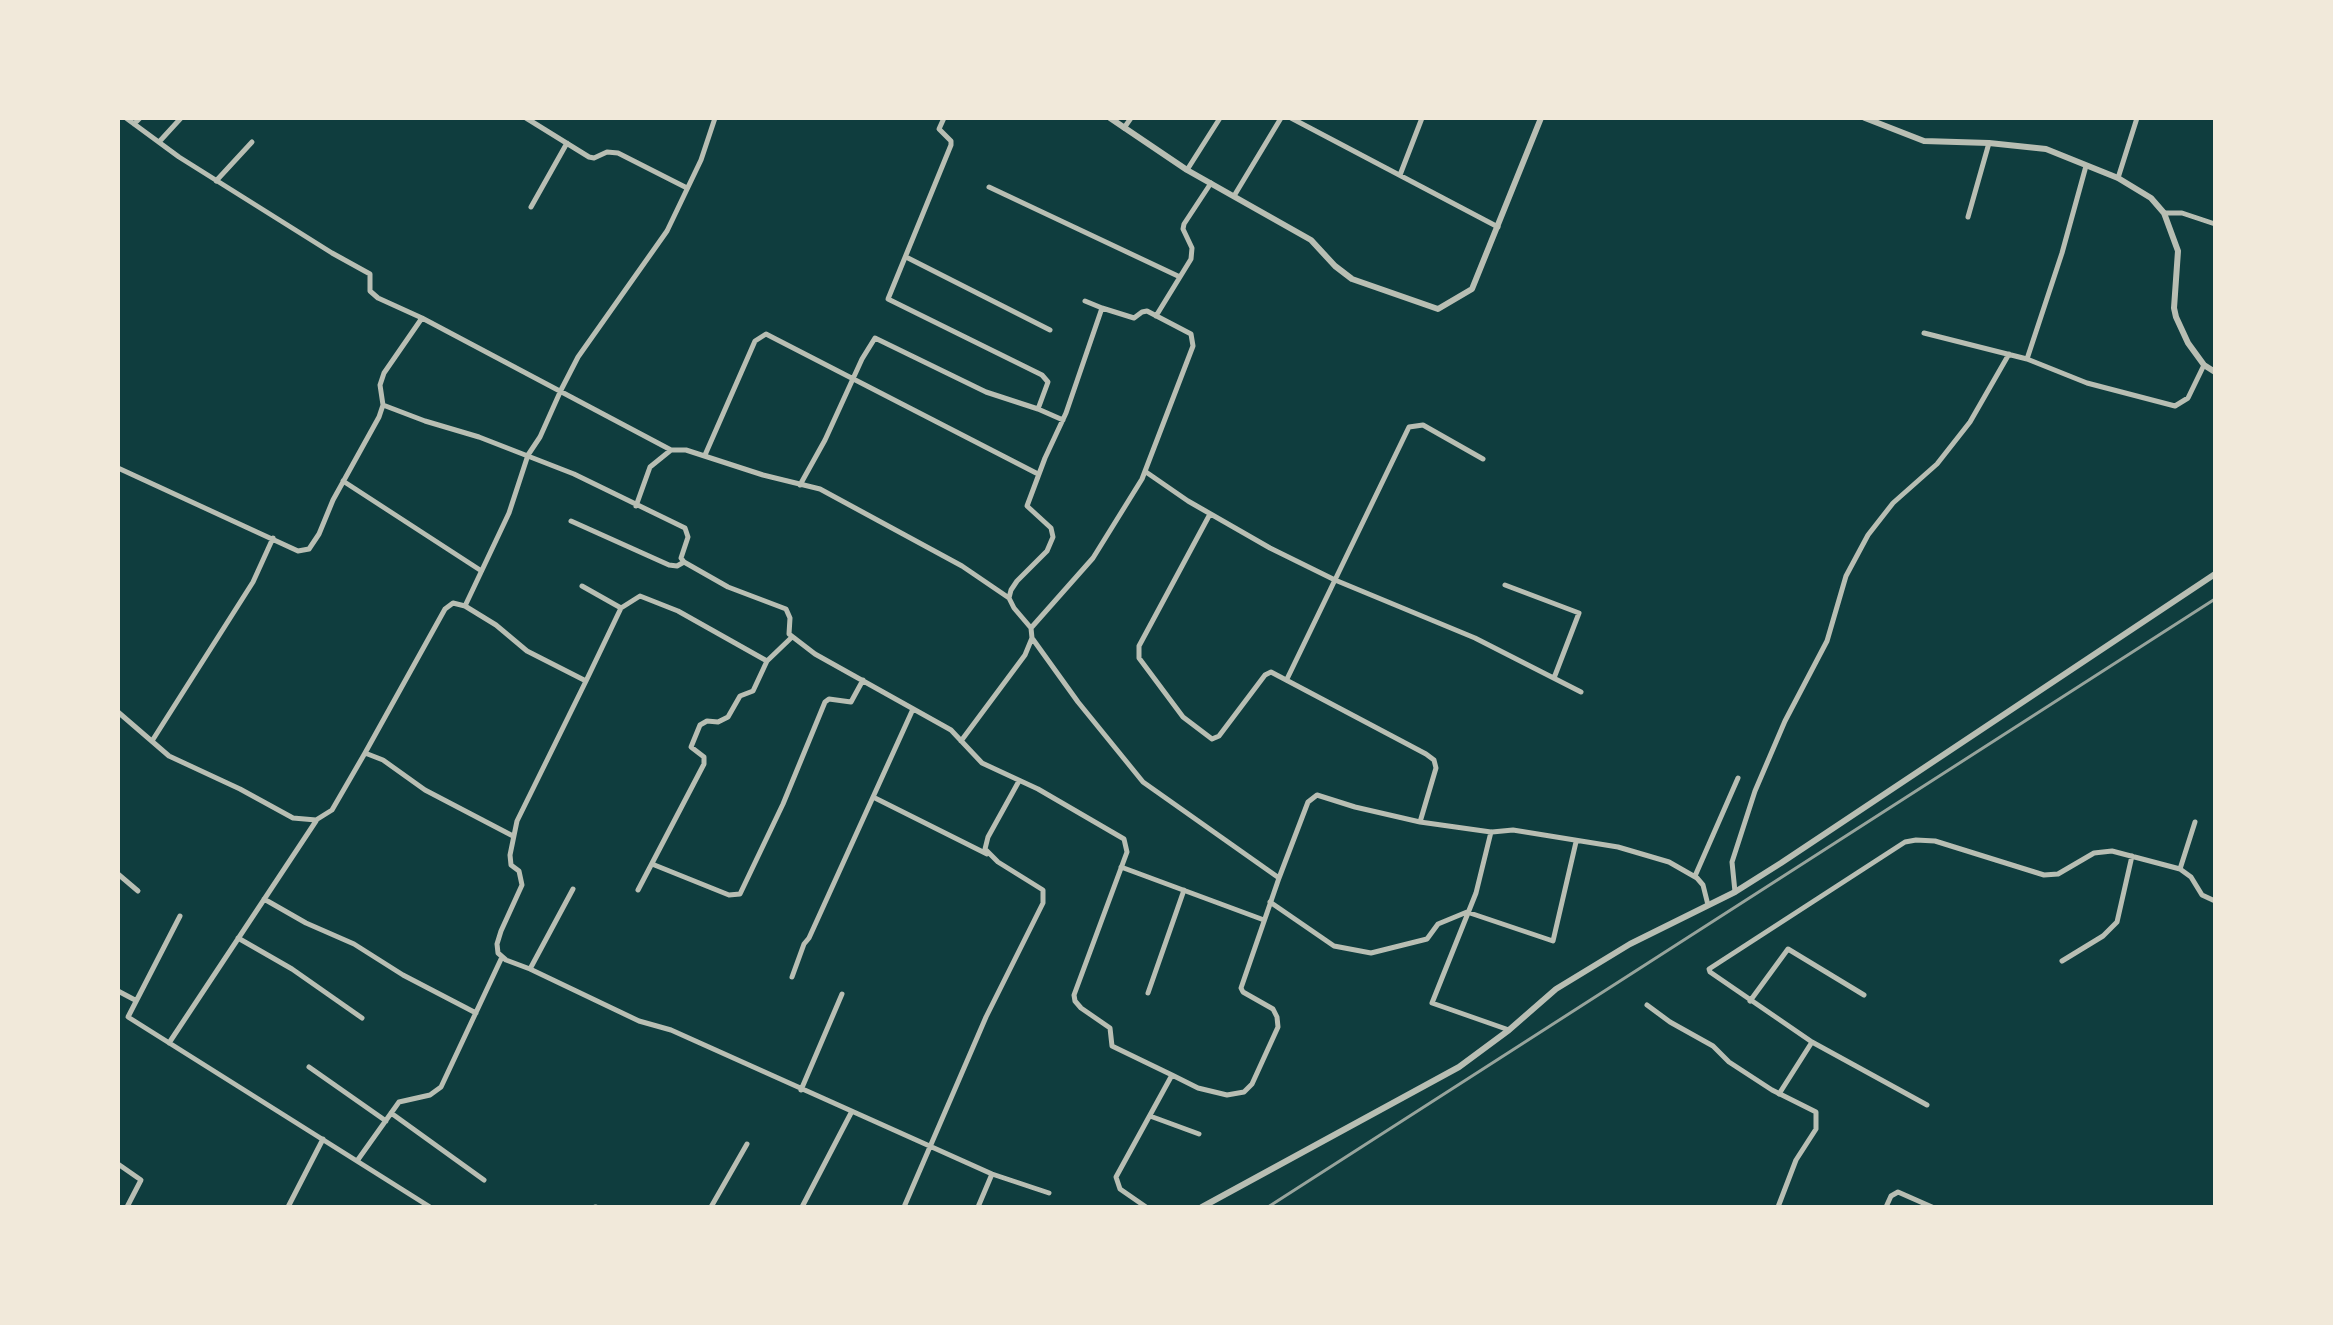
<!DOCTYPE html>
<html>
<head>
<meta charset="utf-8">
<style>
	body { margin:0 }
	#map { position:relative; width:2333px; height:1325px; overflow:hidden; background:#0f3d3e; font-family:Barlow,sans-serif }
	canvas { display:block }
	.frame { position:absolute; inset:0; border:120px solid #f1e9da; pointer-events:none }
</style>
</head>
<body>
<div id="map">
<canvas width="2333" height="1325"></canvas>
<div class="frame"></div>
</div>
<script>
const ctx = document.querySelector('canvas').getContext('2d');
ctx.lineJoin = 'round';
const poly = rows => new Path2D(rows.map(r => 'M' + r).join(''));
function stroke(path, color, width, dash) { ctx.strokeStyle = color; ctx.lineWidth = width; ctx.lineCap = dash ? 'butt' : 'round'; ctx.setLineDash(dash || []); ctx.stroke(path); }
stroke(poly([
	[526,118,589,157,594,158,607,152,618,153,687,188],
	[715,118,701,160,667,231,578,357,561,390,540,437,528,455,509,513,465,606,496,625,527,651,586,681,517,821,510,855,511,865,519,871,522,885,501,931,497,944,498,953,506,960,530,969,639,1021,671,1030,992,1174,1049,1193],
	[944,118,939,129,951,141,951,145,888,299,1042,375,1048,382,1038,409],
	[1291,118,1498,227],
	[134,124,140,118],
	[1124,128,1131,118],
	[159,142,181,118],
	[1187,170,1220,118],
	[1400,175,1422,118],
	[2118,178,2137,118],
	[216,181,252,142],
	[989,187,1180,277],
	[1234,196,1281,118],
	[531,207,567,143],
	[2164,213,2182,213,2215,224],
	[1968,217,1989,143],
	[906,257,1050,330],
	[1156,316,1191,259,1192,248,1183,229,1184,224,1211,183],
	[422,318,671,450],
	[1924,333,2027,359,2062,253,2086,166],
	[2027,359,2087,383,2175,406,2188,398,2204,365],
	[383,405,425,421,479,437,574,474,685,528,688,537,681,558,684,562,728,587,786,609,790,618,789,634,815,654,951,730,982,763,1038,789,1124,839,1127,852,1074,995,1075,1001,1081,1008,1110,1028,1112,1046,1172,1075,1116,1177,1120,1189,1146,1207],
	[705,455,755,341,766,334,1038,474],
	[118,468,298,551,309,549,319,534,333,500,379,417,383,405,380,385,384,373,422,318,378,298,370,291,370,274,332,253,179,157,126,118],
	[1146,472,1188,501,1270,548,1335,580,1475,638,1581,692],
	[343,481,480,570],
	[800,485,825,440,862,359,875,338,986,392,1038,409,1063,420],
	[636,506,650,467,671,450,686,450,763,475,820,489,962,566,1009,598],
	[1210,514,1139,646,1139,658,1183,717,1212,739,1219,736,1265,675,1271,672,1426,754,1434,760,1436,768,1420,822],
	[571,521,669,565,677,566,684,562],
	[1505,585,1579,613,1554,678],
	[582,586,621,608],
	[1031,628,1093,558,1142,479,1193,346,1191,334,1147,311,1142,312,1134,318,1102,308],
	[1032,638,1078,702,1143,782,1279,878,1241,988,1243,992,1273,1009,1277,1017,1278,1027,1252,1084,1244,1092,1227,1095,1198,1088,1172,1075],
	[1287,679,1409,427,1423,425,1483,459],
	[586,681,621,608,640,596,678,611,767,661],
	[118,712,169,756,240,789,293,818,316,820,332,810,365,753,383,760,425,790,513,836],
	[152,741,253,582,273,538],
	[961,741,1025,655,1032,638,1031,628,1014,608,1009,598,1011,590,1017,581,1047,551,1053,537,1051,528,1027,506,1045,458,1066,413,1102,308,1085,301],
	[365,753,445,609,453,603,465,606],
	[873,797,987,854],
	[1492,832,1513,830,1618,847,1669,862,1697,878,1703,885,1708,905],
	[652,864,729,895,740,894,783,804,825,702,829,699,851,702,863,680],
	[1121,867,1264,920],
	[2180,869,2195,822],
	[118,874,138,891],
	[1695,876,1738,778],
	[1279,878,1308,802,1317,795,1355,807,1420,822,1491,832,1476,893,1432,1003,1509,1030],
	[638,890,704,764,704,757,691,747,700,725,707,721,718,722,728,717,740,696,753,691,767,661,791,638],
	[1735,892,1732,862,1755,791,1785,721,1827,641,1846,576,1868,535,1893,503,1937,464,1970,422,2009,354],
	[264,899,306,923,354,944,403,975,476,1013],
	[1270,902,1334,946,1371,953,1427,939,1438,924,1467,912,1553,941,1576,842],
	[180,916,128,1017,430,1207],
	[238,938,292,969,362,1018],
	[2062,961,2103,936,2117,922,2132,856],
	[530,969,573,889],
	[792,977,804,944,809,938,913,709],
	[118,991,135,1000],
	[1148,993,1184,890],
	[1750,1001,1788,949,1864,995],
	[1647,1005,1670,1022,1713,1046,1729,1062,1772,1090,1816,1112,1816,1129,1796,1160,1778,1207],
	[1812,1042,1927,1105],
	[169,1043,316,821],
	[309,1067,386,1121],
	[801,1090,842,994],
	[1779,1094,1812,1042,1710,972,1709,969,1905,842,1916,840,1935,841,2044,875,2058,874,2094,853,2112,851,2180,869,2191,877,2202,895,2215,901],
	[391,1113,484,1180],
	[1150,1116,1199,1134],
	[357,1161,399,1102,430,1095,441,1087,502,957],
	[118,1164,141,1180,127,1207],
	[288,1207,323,1139],
	[595,1207,596,1207],
	[711,1207,747,1144],
	[802,1207,851,1113],
	[904,1207,986,1017,1043,903,1043,890,998,862,985,849,988,837,1019,781],
	[978,1207,992,1174],
	[1886,1207,1891,1196,1898,1192,1932,1207]
]), '#b8beb3', 5);
stroke(poly([
	[1110,118,1187,170,1311,240,1335,266,1352,279,1438,309,1472,289,1541,118],
	[1865,118,1924,141,1989,143,2046,149,2118,178,2151,198,2164,213,2178,251,2174,308,2176,317,2188,343,2204,365,2215,372],
	[1202,1207,1459,1067,1509,1030,1556,989,1630,944,1735,892,1781,863,2215,574]
]), '#b8beb3', 6);
stroke(poly([
	[1268,1207,2215,599]
]), '#97a49c', 3);
</script>
</body>
</html>
